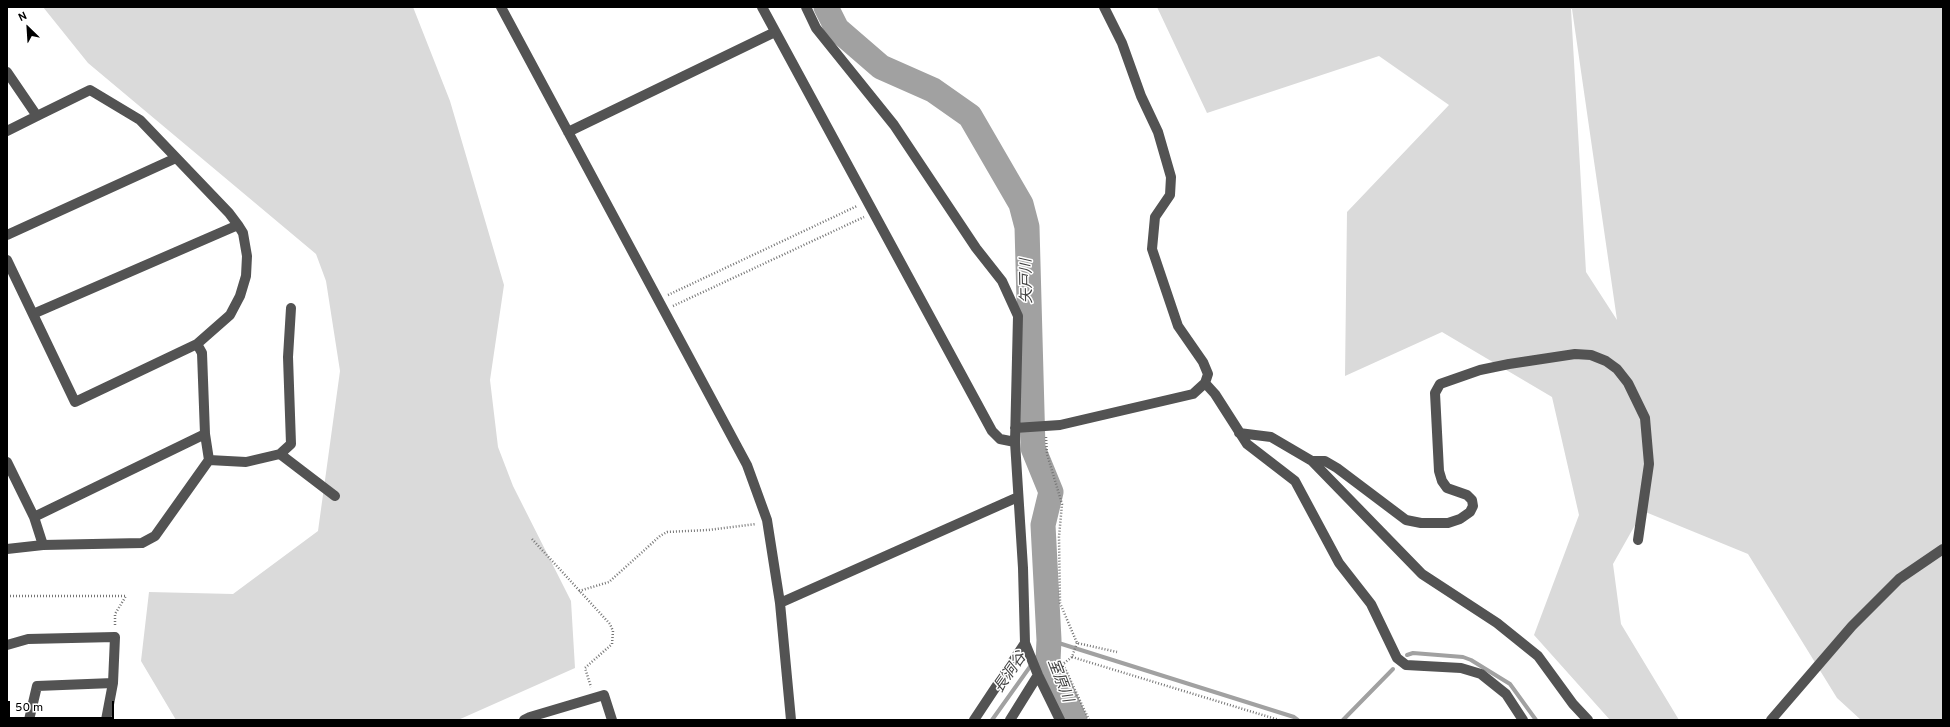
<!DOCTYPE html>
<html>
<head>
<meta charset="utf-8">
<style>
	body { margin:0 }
	#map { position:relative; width:1950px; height:727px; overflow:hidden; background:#fff; font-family:Overpass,sans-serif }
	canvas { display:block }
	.frame { position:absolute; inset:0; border:8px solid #000; pointer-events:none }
	.north { position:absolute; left:8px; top:8px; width:40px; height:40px; -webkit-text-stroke:3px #fff; paint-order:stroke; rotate:335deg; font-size:11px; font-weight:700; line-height:16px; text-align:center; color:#000 }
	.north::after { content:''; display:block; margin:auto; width:14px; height:18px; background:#000; clip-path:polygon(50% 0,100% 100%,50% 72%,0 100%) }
	.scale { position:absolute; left:8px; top:701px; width:106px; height:18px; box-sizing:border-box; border:2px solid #000; border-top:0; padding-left:5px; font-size:12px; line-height:14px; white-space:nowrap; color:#000; -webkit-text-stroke:3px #fff; paint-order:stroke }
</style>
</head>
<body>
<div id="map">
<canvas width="1950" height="727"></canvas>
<div class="frame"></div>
<div class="north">N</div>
<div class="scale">50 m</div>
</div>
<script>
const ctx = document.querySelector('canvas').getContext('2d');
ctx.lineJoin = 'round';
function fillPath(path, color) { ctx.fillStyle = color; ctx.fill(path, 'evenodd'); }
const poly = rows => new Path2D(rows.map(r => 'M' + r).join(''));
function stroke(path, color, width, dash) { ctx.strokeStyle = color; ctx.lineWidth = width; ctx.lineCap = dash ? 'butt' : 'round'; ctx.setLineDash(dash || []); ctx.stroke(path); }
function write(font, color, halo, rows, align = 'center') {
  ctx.font = font + ' Overpass,"Noto Sans JP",sans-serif'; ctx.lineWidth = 3; ctx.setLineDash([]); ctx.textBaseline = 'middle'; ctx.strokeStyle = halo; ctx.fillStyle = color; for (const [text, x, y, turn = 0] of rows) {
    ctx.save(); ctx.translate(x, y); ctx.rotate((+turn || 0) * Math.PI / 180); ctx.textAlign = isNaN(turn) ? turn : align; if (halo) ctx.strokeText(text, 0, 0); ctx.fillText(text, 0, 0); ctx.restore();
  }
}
fillPath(poly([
	[43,7,413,7,450,101,504,285,490,380,498,447,513,486,571,601,575,668,458,720,176,720,141,661,149,592,233,594,318,531,340,371,326,281,316,254,88,63],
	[1157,7,1943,7,1943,720,1861,720,1837,698,1748,554,1643,511,1613,564,1621,624,1679,720,1610,720,1534,635,1579,515,1552,397,1442,332,1345,376,1347,212,1449,105,1379,56,1207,113],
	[1571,9,1572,9,1617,320,1586,272]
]), '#dadada');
stroke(poly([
	[1407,655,1413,653,1463,657,1471,660,1510,684,1536,720],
	[992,720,1049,640,1294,717,1298,720],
	[1343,720,1393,669]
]), '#a1a1a1', 4);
stroke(poly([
	[826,7,837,29,881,67,933,90,970,116,1021,204,1027,227,1033,448,1051,492,1043,525,1049,640,1048,661,1075,720]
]), '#a1a1a1', 25);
stroke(poly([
	[668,295,857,206],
	[673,306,864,217],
	[1046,437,1047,454,1062,504,1059,537,1060,603,1077,643,1117,652],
	[532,539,610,624,613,631,612,644,585,668,591,687],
	[579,591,609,582,660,536,667,532,708,530,756,524],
	[7,596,126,596,115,614,115,627],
	[1077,643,1072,657,1063,664,1089,720],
	[1072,657,1279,720]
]), '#757575', 2.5, [1, 2]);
stroke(poly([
	[501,7,747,465,767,520,780,603,791,720],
	[762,7,992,431,1000,439,1015,442],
	[806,7,816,28,894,125,976,248,1002,281,1018,316,1015,442,1023,568,1025,643,1038,675,1060,720],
	[1104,7,1122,43,1141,96,1158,132,1171,177,1170,195,1155,217,1152,249,1178,326,1203,362,1208,374,1205,383,1215,394,1247,444,1295,481,1339,563,1371,604,1397,658,1406,665,1461,668,1481,674,1506,694,1523,720],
	[7,72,37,116,7,131],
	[568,132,775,32],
	[7,235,176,158],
	[7,260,75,402,197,344,230,315,240,296,246,276,247,256,243,233,238,225,229,213,140,120,90,90,37,116],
	[33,314,238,225],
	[1015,428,1060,425,1193,394,1205,383],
	[1239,433,1271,437,1312,461,1325,461,1337,468,1406,520,1421,523,1448,523,1460,519,1470,512,1473,506,1472,500,1467,495,1447,488,1442,481,1439,471,1435,393,1440,384,1480,370,1509,364,1575,354,1591,355,1606,361,1617,369,1628,383,1645,418,1649,464,1638,540],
	[280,454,291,444,288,357,291,308],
	[209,460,246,462,280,454,335,496],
	[1312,461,1422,574,1497,623,1538,656,1573,704,1588,720],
	[7,462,34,517,43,545],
	[34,517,205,434],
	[7,549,43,545,142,543,155,536,209,460,205,434,202,353,197,344],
	[780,603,1018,497],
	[7,645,28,639,115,637,113,683,106,720],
	[29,720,37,686,113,683],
	[524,720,530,717,604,695,612,720],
	[974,720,1025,643],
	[1010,720,1038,675],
	[1771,720,1852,626,1899,579,1943,549]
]), '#535353', 10);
write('italic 15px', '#424242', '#fff', [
	["矢戸川",1028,281,-91],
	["長洞谷",1011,673,-55],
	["室原川",1059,681,69]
]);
</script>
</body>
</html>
